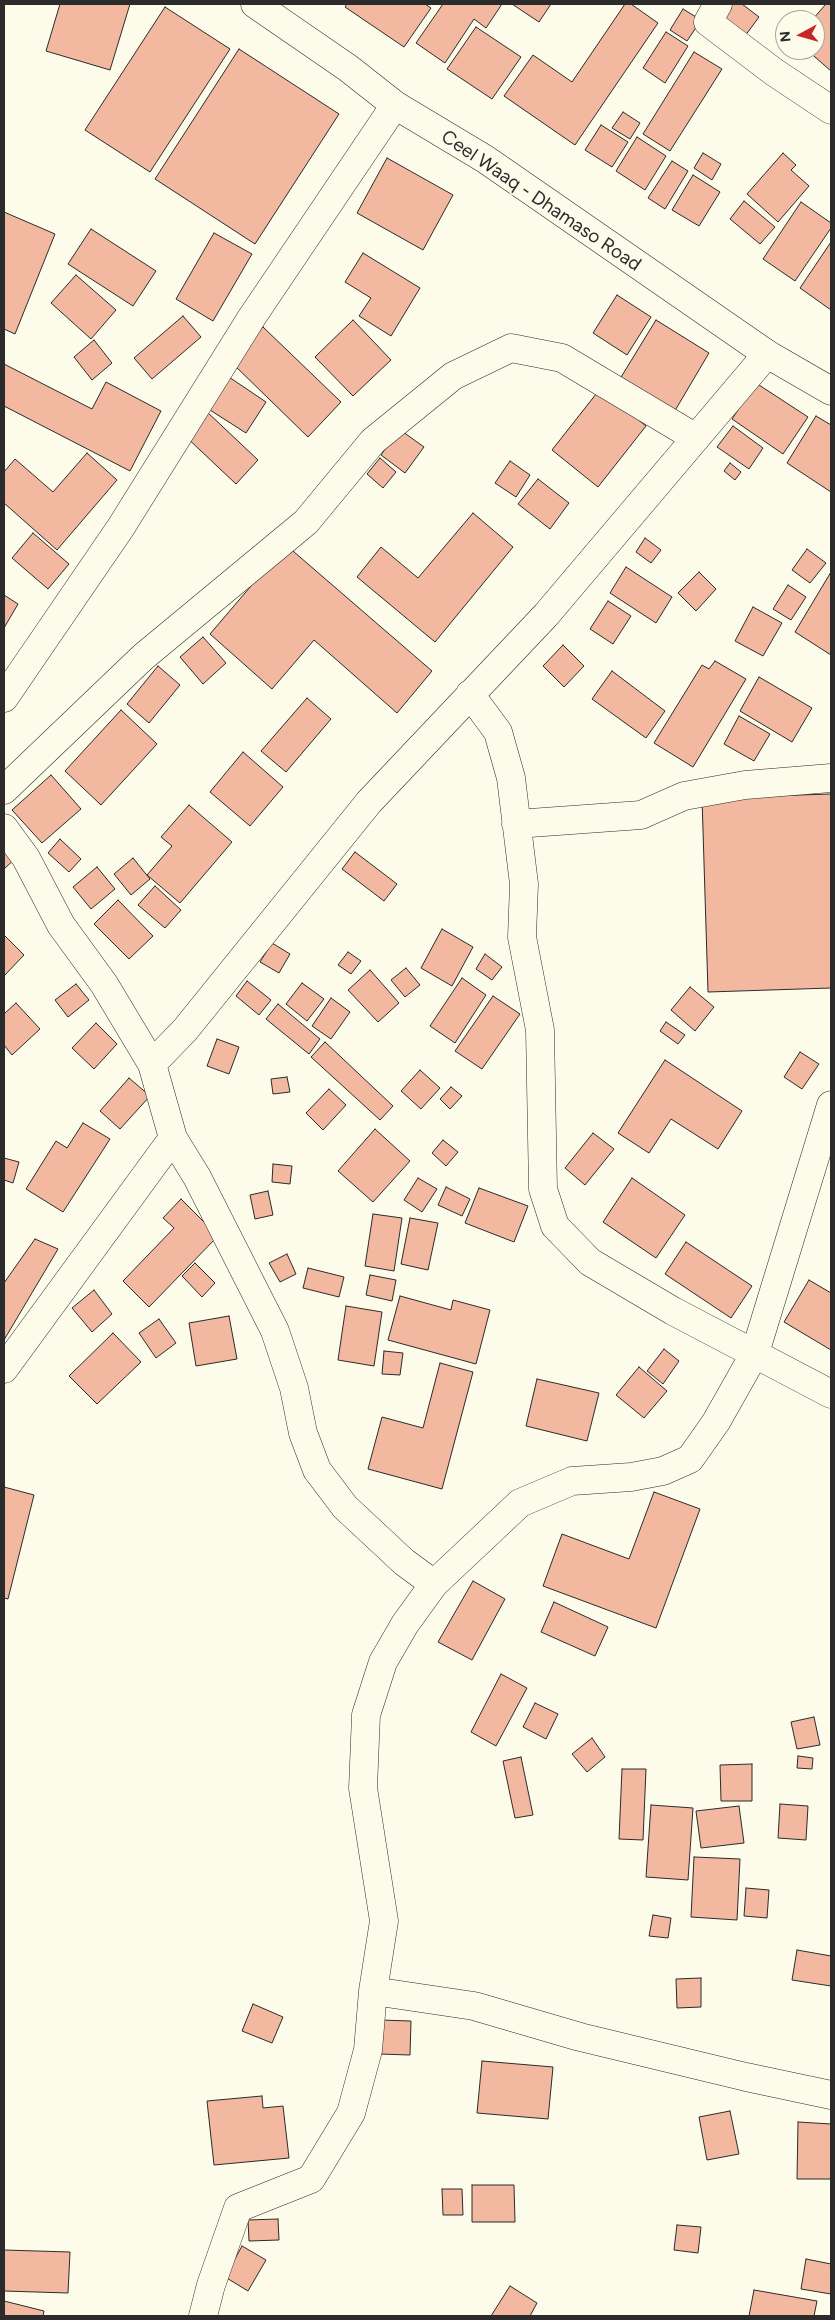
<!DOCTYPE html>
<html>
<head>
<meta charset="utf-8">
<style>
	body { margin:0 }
	#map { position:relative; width:835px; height:2320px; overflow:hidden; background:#fdfbea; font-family:Figtree,sans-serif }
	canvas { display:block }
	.frame { position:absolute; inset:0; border:5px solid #2b2b2b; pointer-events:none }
	.north { position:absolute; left:775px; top:10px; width:50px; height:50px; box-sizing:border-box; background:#fdfbea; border:1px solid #a9a89e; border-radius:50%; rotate:264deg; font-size:14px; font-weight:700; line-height:20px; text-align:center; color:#2b2b2b }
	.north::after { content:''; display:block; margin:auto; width:18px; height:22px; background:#c62828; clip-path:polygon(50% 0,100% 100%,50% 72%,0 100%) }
</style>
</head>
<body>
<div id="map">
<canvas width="835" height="2320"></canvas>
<div class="frame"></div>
<div class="north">N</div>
</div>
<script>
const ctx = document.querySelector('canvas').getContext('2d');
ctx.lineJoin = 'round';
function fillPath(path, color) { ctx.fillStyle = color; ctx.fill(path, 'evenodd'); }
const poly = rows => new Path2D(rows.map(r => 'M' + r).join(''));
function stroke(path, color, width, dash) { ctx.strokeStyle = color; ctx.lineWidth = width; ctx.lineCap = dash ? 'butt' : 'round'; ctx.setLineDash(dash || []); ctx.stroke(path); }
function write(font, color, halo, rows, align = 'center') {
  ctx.font = font + ' Figtree,sans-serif'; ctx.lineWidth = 4; ctx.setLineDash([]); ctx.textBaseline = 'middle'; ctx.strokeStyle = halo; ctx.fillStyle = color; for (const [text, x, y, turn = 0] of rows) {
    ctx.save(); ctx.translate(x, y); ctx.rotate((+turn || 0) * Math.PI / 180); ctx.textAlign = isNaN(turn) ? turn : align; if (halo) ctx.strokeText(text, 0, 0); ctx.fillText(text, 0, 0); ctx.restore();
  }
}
const building = poly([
	[60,4,130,4,110,70,46,51,60,4],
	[347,4,425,4,431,8,404,47,345,7,347,4],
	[443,4,502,4,486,28,474,19,445,63,416,43,443,4],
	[512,4,551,4,539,22,512,4],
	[625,4,631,4,658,23,575,145,504,96,533,55,572,82,625,4],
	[727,4,742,4,759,17,742,40,715,21,727,4],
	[826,4,831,4,831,71,807,50,815,50,815,20,812,20,826,4],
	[165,7,230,49,150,172,85,130,165,7],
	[683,9,701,20,687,41,670,30,683,9],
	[476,27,521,57,492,99,447,69,476,27],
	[666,32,688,46,665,83,643,68,666,32],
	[239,49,339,114,255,244,155,179,239,49],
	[694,52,722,69,670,151,643,134,694,52],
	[623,112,640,123,630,139,612,128,623,112],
	[601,125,628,142,612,167,585,150,601,125],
	[637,137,666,156,645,190,616,171,637,137],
	[703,153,721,164,712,180,694,168,703,153],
	[783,153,796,165,791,170,809,186,778,222,747,194,783,153],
	[387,158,453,195,423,250,357,213,387,158],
	[672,161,688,171,665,209,648,198,672,161],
	[693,175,720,192,699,226,672,210,693,175],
	[744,201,775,227,760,244,730,219,744,201],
	[801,202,831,223,831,228,795,281,763,259,801,202],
	[4,212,55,234,15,334,4,329,4,212],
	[91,229,156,271,133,306,68,264,91,229],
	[214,233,252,254,213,321,176,299,214,233],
	[831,242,831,310,800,288,831,242],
	[363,253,420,288,391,336,359,316,371,298,345,282,363,253],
	[76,275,116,310,91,339,51,303,76,275],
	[617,295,651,317,627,355,593,333,617,295],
	[183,316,201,337,152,379,134,358,183,316],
	[353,320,391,360,353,396,315,357,353,320],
	[656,320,709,353,673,414,618,382,656,320],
	[263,327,341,402,308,437,231,362,263,327],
	[94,340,112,363,92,380,74,357,94,340],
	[4,364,92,409,106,382,161,411,130,471,4,406,4,364],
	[220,371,266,402,246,433,199,403,220,371],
	[756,383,808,417,783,454,732,419,756,383],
	[600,389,646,426,598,487,552,450,600,389],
	[205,410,258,460,236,484,183,434,205,410],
	[816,416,831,425,831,492,787,463,816,416],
	[733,426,763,448,749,469,717,447,733,426],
	[399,429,424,447,405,473,381,455,399,429],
	[87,453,117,480,57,550,4,503,4,472,15,459,53,492,87,453],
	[380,458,396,472,383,488,367,474,380,458],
	[510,461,530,475,516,497,495,483,510,461],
	[730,463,741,472,735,480,724,471,730,463],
	[538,479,569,503,550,529,518,504,538,479],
	[473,513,513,547,435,642,357,577,381,547,418,578,473,513],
	[33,533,69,564,48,589,12,558,33,533],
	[645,538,661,550,651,563,636,552,645,538],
	[286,545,432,671,397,713,314,640,272,689,210,634,286,545],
	[807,549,826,563,810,583,792,570,807,549],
	[626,567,672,597,656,623,610,593,626,567],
	[699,572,716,589,696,611,678,593,699,572],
	[831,572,831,655,795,632,831,572],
	[788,585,806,597,791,620,773,609,788,585],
	[4,595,18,604,4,628,4,595],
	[608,601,631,616,613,644,590,629,608,601],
	[753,607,782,623,763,656,735,641,753,607],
	[203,637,226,663,203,684,180,657,203,637],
	[563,645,584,666,564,687,543,666,563,645],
	[715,661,746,679,693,767,654,743,702,665,709,669,715,661],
	[158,666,180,685,149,723,127,704,158,666],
	[612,671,665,711,646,738,592,699,612,671],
	[759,677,812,708,792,742,740,711,759,677],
	[307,698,331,719,286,772,261,751,307,698],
	[121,710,157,744,101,805,65,771,121,710],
	[739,716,770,734,754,761,724,744,739,716],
	[243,752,283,787,250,826,210,792,243,752],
	[51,775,81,809,42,843,12,810,51,775],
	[831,794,831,988,708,992,702,798,831,794],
	[189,805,232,842,180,903,147,875,172,846,161,837,189,805],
	[60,839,81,859,69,872,48,853,60,839],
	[4,844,17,857,4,869,4,844],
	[355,852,397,884,384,901,342,869,355,852],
	[133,858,150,879,131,895,114,874,133,858],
	[97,867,115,889,91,909,73,887,97,867],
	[155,886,181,910,165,928,138,905,155,886],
	[118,900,153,936,129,959,94,924,118,900],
	[442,929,473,947,452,986,421,968,442,929],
	[4,935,24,955,4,976,4,935],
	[272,943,290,954,279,973,260,962,272,943],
	[348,952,361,961,351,974,338,965,348,952],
	[485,954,502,967,492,980,476,969,485,954],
	[406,968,420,985,405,997,391,980,406,968],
	[370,970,399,1003,378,1022,348,990,370,970],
	[462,978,486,995,455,1043,430,1026,462,978],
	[247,981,271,1000,259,1015,236,996,247,981],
	[302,983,324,999,307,1021,286,1004,302,983],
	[76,984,89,1000,68,1017,55,1000,76,984],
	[690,987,714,1007,695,1031,671,1010,690,987],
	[493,996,520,1014,482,1069,455,1051,493,996],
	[331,998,350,1012,331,1039,312,1026,331,998],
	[16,1003,40,1029,12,1055,4,1045,4,1014,16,1003],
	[278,1004,320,1039,309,1054,266,1019,278,1004],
	[666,1022,685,1035,678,1044,660,1031,666,1022],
	[96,1023,117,1044,94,1069,72,1048,96,1023],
	[217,1039,239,1047,229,1074,207,1066,217,1039],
	[325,1042,393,1106,380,1120,311,1057,325,1042],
	[800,1052,819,1064,802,1089,784,1077,800,1052],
	[665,1060,742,1111,718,1149,671,1119,649,1153,618,1133,665,1060],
	[420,1070,440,1088,421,1109,401,1091,420,1070],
	[287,1077,290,1092,273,1094,271,1079,287,1077],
	[129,1078,150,1096,120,1129,100,1111,129,1078],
	[451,1087,462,1096,450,1109,440,1099,451,1087],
	[329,1089,346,1105,323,1130,306,1113,329,1089],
	[83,1123,110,1139,63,1212,26,1189,56,1141,67,1148,83,1123],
	[375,1129,410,1161,373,1202,338,1171,375,1129],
	[593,1133,614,1149,585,1185,565,1168,593,1133],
	[443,1140,458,1152,446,1166,432,1153,443,1140],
	[4,1158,19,1162,13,1183,4,1180,4,1158],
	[273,1164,292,1166,290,1184,272,1182,273,1164],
	[418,1178,437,1189,422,1212,404,1200,418,1178],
	[632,1178,685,1215,656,1258,603,1222,632,1178],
	[446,1187,470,1199,462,1216,438,1205,446,1187],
	[479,1188,528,1206,514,1242,465,1223,479,1188],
	[268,1191,273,1215,255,1219,250,1195,268,1191],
	[181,1199,218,1236,149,1307,123,1281,174,1228,163,1218,181,1199],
	[373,1214,402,1218,394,1271,365,1266,373,1214],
	[410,1218,438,1223,428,1270,401,1264,410,1218],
	[35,1239,58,1249,4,1340,4,1283,35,1239],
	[686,1242,752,1286,731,1318,665,1274,686,1242],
	[287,1254,296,1274,280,1282,269,1263,287,1254],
	[195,1263,215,1283,202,1297,182,1276,195,1263],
	[308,1268,344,1277,339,1297,303,1288,308,1268],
	[370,1275,396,1280,392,1301,366,1295,370,1275],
	[809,1280,831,1293,831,1350,784,1322,809,1280],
	[94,1290,112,1314,92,1332,72,1308,94,1290],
	[400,1296,451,1310,453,1300,490,1310,476,1364,388,1340,400,1296],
	[346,1306,382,1312,374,1366,338,1360,346,1306],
	[229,1316,237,1359,196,1366,189,1323,229,1316],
	[159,1319,176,1343,156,1358,139,1333,159,1319],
	[113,1333,141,1362,97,1404,69,1376,113,1333],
	[664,1349,679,1361,663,1384,647,1371,664,1349],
	[384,1351,403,1353,400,1375,382,1374,384,1351],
	[440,1363,473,1372,442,1489,368,1469,382,1417,423,1428,440,1363],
	[639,1367,667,1391,644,1418,616,1395,639,1367],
	[537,1379,599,1393,587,1441,526,1426,537,1379],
	[4,1487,34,1495,8,1599,4,1598,4,1487],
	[654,1492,700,1509,656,1628,543,1586,562,1534,629,1559,654,1492],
	[473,1581,505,1599,472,1660,438,1642,473,1581],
	[554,1602,608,1627,595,1656,541,1632,554,1602],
	[501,1674,527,1688,496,1746,471,1732,501,1674],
	[535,1703,558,1714,546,1739,523,1727,535,1703],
	[814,1717,820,1745,797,1749,791,1722,814,1717],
	[592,1738,605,1757,587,1772,572,1754,592,1738],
	[798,1756,813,1758,812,1769,797,1768,798,1756],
	[521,1757,533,1815,515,1818,503,1761,521,1757],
	[752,1764,752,1801,721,1801,720,1765,752,1764],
	[622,1769,646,1769,643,1840,619,1839,622,1769],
	[780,1804,808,1806,806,1840,778,1838,780,1804],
	[651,1805,693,1808,688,1880,646,1877,651,1805],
	[739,1806,744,1843,701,1848,696,1811,739,1806],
	[694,1857,740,1859,737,1920,691,1917,694,1857],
	[746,1888,769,1890,767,1918,744,1916,746,1888],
	[653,1915,671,1918,668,1938,649,1936,653,1915],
	[797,1950,831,1956,831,1986,792,1980,797,1950],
	[701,1978,701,2007,677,2008,676,1979,701,1978],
	[253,2004,283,2017,272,2043,242,2031,253,2004],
	[380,2020,411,2021,410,2055,379,2054,380,2020],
	[482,2061,553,2067,548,2119,477,2113,482,2061],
	[262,2096,263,2108,283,2106,289,2158,214,2165,207,2101,262,2096],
	[730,2111,739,2154,707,2160,699,2117,730,2111],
	[798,2122,831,2124,831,2179,797,2179,798,2122],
	[472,2185,514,2185,515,2222,472,2222,472,2185],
	[442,2189,462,2189,463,2215,443,2215,442,2189],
	[278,2219,279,2240,249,2241,248,2220,278,2219],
	[677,2225,701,2227,698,2253,674,2250,677,2225],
	[242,2246,266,2260,248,2291,225,2277,242,2246],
	[4,2250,70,2252,68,2293,4,2291,4,2250],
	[806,2259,831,2264,831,2294,801,2289,806,2259],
	[510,2286,537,2303,530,2316,491,2316,510,2286],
	[754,2290,817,2301,814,2316,749,2316,754,2290],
	[4,2301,44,2311,43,2316,4,2316,4,2301]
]);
fillPath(building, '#f2b8a0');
stroke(building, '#2b2b2b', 1);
const minor = poly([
	[718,4,708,22,774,72,831,110],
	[470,694,498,732,511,778,524,884,522,937,540,1030,543,1189,555,1226,590,1262,673,1311,831,1394],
	[4,698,121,527,252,317,395,105],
	[4,790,143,657,306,522,373,441,453,376,511,348,562,358,696,438],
	[516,824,641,815,684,796,745,785,831,778],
	[4,828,26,858,61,925,104,984,152,1064,173,1138,197,1177,275,1331,294,1388,303,1433,317,1470,345,1507,404,1562,434,1584,405,1624,383,1662,366,1715,363,1788,384,1921,373,1991,368,2050,351,2113,311,2179,238,2208,211,2285,203,2316],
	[152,1064,185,1030,369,802,546,615,767,354],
	[4,1369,173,1138],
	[434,1584,520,1503,572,1481,631,1477,663,1471,690,1459,716,1422,755,1353,831,1105],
	[373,1991,474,2006,580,2037,746,2077,831,2095]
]);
const major = poly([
	[255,4,348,68,395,105,485,159,767,354,831,391]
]);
stroke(minor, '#2b2b2b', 29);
stroke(major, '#2b2b2b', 29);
stroke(minor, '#fdfbea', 28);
stroke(major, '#fdfbea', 28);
write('19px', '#2b2b2b', '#fdfbea', [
	["Ceel Waaq - Dhamaso Road",541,201,34]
]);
</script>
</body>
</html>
